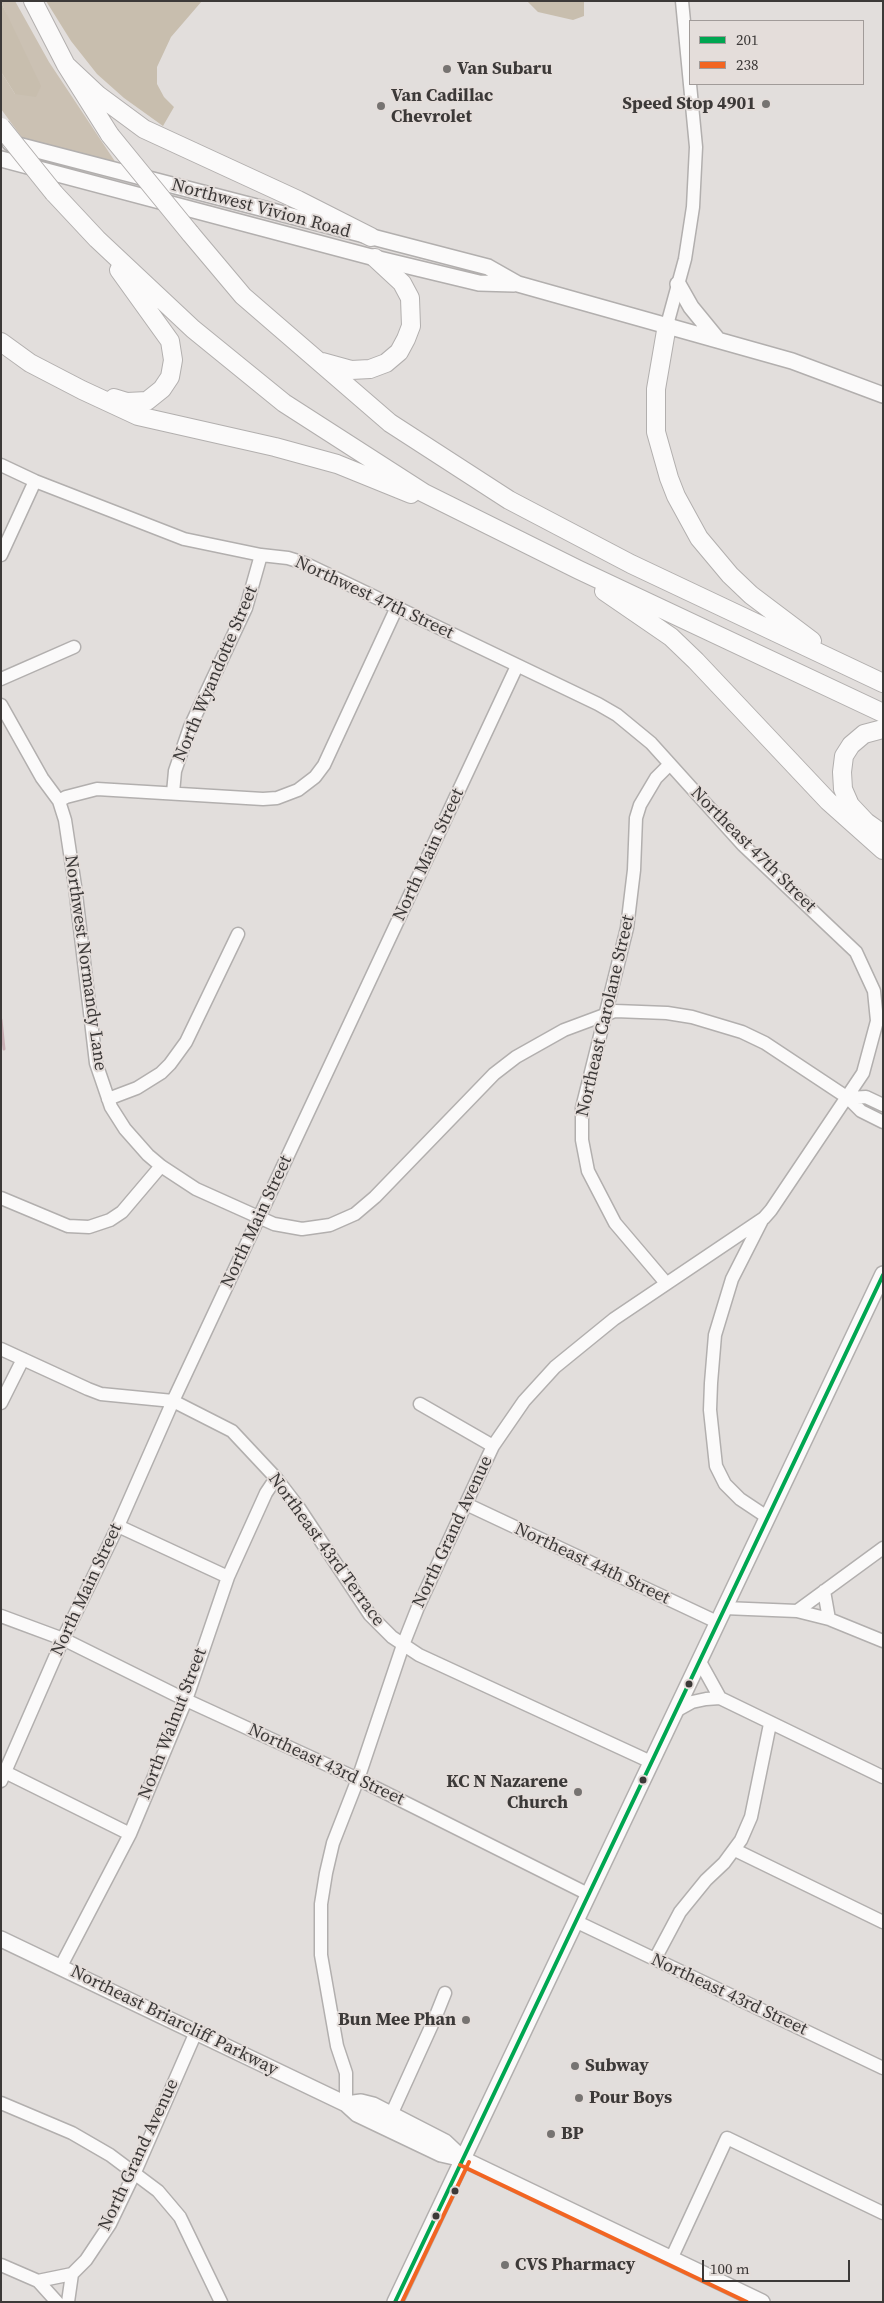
<!DOCTYPE html>
<html>
<head>
<meta charset="utf-8">
<style>
	body { margin:0 }
	#map { position:relative; width:884px; height:2303px; overflow:hidden; background:#e2dedc; font-family:"Source Serif 4",serif }
	canvas { display:block }
	.frame { position:absolute; inset:0; border:2px solid #3c3938; pointer-events:none }
	.legend { position:absolute; left:689px; top:20px; width:175px; height:65px; box-sizing:border-box; background:#e4ddda; border:1px solid #a19b99; margin:0; padding:6px 9px; list-style:none; font-size:15px; color:#3c3938 }
	.legend li { display:flex; align-items:center; gap:10px; height:25px }
	.legend b { width:25px; border:1px solid #a19b99 }
	.scale { position:absolute; left:702px; top:2260px; width:148px; height:22px; box-sizing:border-box; border:2px solid #3c3938; border-top:0; padding-left:6px; font-size:15px; line-height:18px; white-space:nowrap; color:#3c3938; -webkit-text-stroke:4px #e4ddda; paint-order:stroke }
</style>
</head>
<body>
<div id="map">
<canvas width="884" height="2303"></canvas>
<div class="frame"></div>
<ul class="legend">
<li><b style="height:6px;background:#00a651"></b>201</li>
<li><b style="height:6px;background:#f26522"></b>238</li>
</ul>
<div class="scale">100 m</div>
</div>
<script>
const ctx = document.querySelector('canvas').getContext('2d');
ctx.lineJoin = 'round';
function fillPath(path, color) { ctx.fillStyle = color; ctx.fill(path, 'evenodd'); }
const poly = rows => new Path2D(rows.map(r => 'M' + r).join(''));
function stroke(path, color, width, dash) { ctx.strokeStyle = color; ctx.lineWidth = width; ctx.lineCap = dash ? 'butt' : 'round'; ctx.setLineDash(dash || []); ctx.stroke(path); }
function write(font, color, halo, rows, align = 'center') {
  ctx.font = font + ' "Source Serif 4",serif'; ctx.lineWidth = 4; ctx.setLineDash([]); ctx.textBaseline = 'middle'; ctx.strokeStyle = halo; ctx.fillStyle = color; for (const [text, x, y, turn = 0] of rows) {
    ctx.save(); ctx.translate(x, y); ctx.rotate((+turn || 0) * Math.PI / 180); ctx.textAlign = isNaN(turn) ? turn : align; if (halo) ctx.strokeText(text, 0, 0); ctx.fillText(text, 0, 0); ctx.restore();
  }
}
fillPath(poly([
	[1,1,15,1,49,62,116,163,23,139,1,109,1,72,15,94,9,21]
]), '#cbc1b3');
fillPath(poly([
	[46,1,202,1,171,37,157,67,157,84,164,97,174,107,163,126,124,98,97,74,71,41],
	[527,1,584,1,584,16,573,20,538,12],
	[1,2,41,86,36,97,15,94,1,72]
]), '#c8beae');
stroke(poly([
	[1,1020,4,1049]
]), '#ccb3b8', 3);
const minor = poly([
	[667,325,685,259,693,207,696,147,682,1],
	[1,465,35,481,184,539,261,555,288,558,304,563,598,704,617,715,651,743,743,845,856,952,874,991,877,1021,863,1073,771,1210,764,1218,614,1319,555,1367,524,1401,493,1446,477,1480,418,1607,403,1645,358,1779,333,1843,326,1873,321,1904,321,1955,337,2046,346,2073,346,2104],
	[1,555,35,481],
	[1,679,74,647],
	[1,705,42,778,59,801,65,820,75,886,96,1063,111,1107,125,1129,148,1155,161,1166,196,1189,274,1224,302,1229,330,1225,355,1214,375,1197,494,1074,516,1057,564,1030,615,1011,667,1013,692,1017,742,1032,765,1043,848,1098,861,1111,883,1122],
	[173,793,175,771,190,727,246,608,261,555],
	[59,801,66,797,97,789,263,799,277,798,298,790,315,777,324,765,397,607],
	[848,1098,866,1097,883,1105],
	[108,1099,137,1088,161,1073,170,1064,186,1042,238,934],
	[1,1198,68,1226,89,1227,110,1220,122,1212,161,1166],
	[762,1220,732,1279,715,1335,711,1383,710,1410,716,1466,725,1484,740,1499,767,1517],
	[666,1283,615,1223,588,1171,582,1140,582,1108,627,928,634,870,636,818,640,805,656,778,670,764],
	[1,1349,88,1389,101,1394,173,1401,232,1431,276,1478,299,1508,370,1615,392,1637,419,1655,651,1762],
	[1,1403,23,1359],
	[420,1404,493,1446],
	[466,1504,717,1622],
	[118,1526,228,1577],
	[824,1591,829,1619],
	[724,1608,797,1611,829,1619,883,1641],
	[797,1611,883,1548],
	[1,1616,63,1639,186,1700,358,1779,588,1894],
	[699,1660,720,1698],
	[674,1712,692,1702,706,1699,720,1698,883,1777],
	[5,1772,130,1834],
	[1,1781,63,1639,118,1526,173,1401,517,666],
	[735,1850,883,1922],
	[575,1921,883,2068],
	[655,1959,680,1912,706,1880,724,1863,741,1840,751,1817,770,1724],
	[61,1966,130,1834,186,1700,228,1577,266,1493,276,1478],
	[1,2103,72,2133,110,2155,158,2191,180,2217,221,2302],
	[391,2115,435,2018,445,1993],
	[672,2257,727,2138,883,2213],
	[1,2265,38,2281,57,2302],
	[38,2281,72,2274],
	[68,2302,72,2274,86,2260,110,2224,135,2172,196,2032]
]);
const major = poly([
	[10,143,488,267,518,284,792,361,883,395],
	[1,159,375,258,479,283,514,284],
	[678,284,691,307,718,340],
	[1,1939,346,2104,357,2114,441,2154,463,2159,762,2302],
	[346,2104,361,2102,373,2105,445,2142,463,2159],
	[395,2302,883,1274]
]);
const highway = poly([
	[33,1,66,65,110,135],
	[66,65,98,95,144,129,298,200,371,237],
	[54,193,97,239,193,329,284,403,424,493,579,570,883,713],
	[190,233,243,296,390,423,509,500,631,564,883,683],
	[667,325,656,389,656,432,669,478,676,496,699,538,730,575,751,595,812,641],
	[1,342,30,363,82,390,138,416,275,447,337,464,411,494],
	[322,362,351,370,370,369,386,363,399,352,406,339,411,326,410,298,402,283,375,258],
	[114,398,127,402,147,401,162,389,170,377,173,360,170,341,119,270],
	[604,591,671,637,696,661,828,801,883,850],
	[883,729,864,734,851,745,844,756,842,772,843,789,850,805,866,822,883,834]
]);
stroke(minor, '#b2afae', 15);
stroke(major, '#b2afae', 18);
stroke(highway, '#b2afae', 20);
stroke(minor, '#fbfafa', 12);
stroke(major, '#fbfafa', 15);
stroke(highway, '#fbfafa', 18);
const highwayBridge = poly([
	[1,127,54,193],
	[110,135,190,233]
]);
stroke(highwayBridge, '#b2afae', 20, []);
stroke(highwayBridge, '#fbfafa', 18);
stroke(poly([
	[395,2302,883,1275]
]), '#00a651', 4);
stroke(poly([
	[460,2165,747,2302],
	[402,2302,469,2162]
]), '#f26522', 4);
for (const [x, y, r, color] of [
	[447,69,5,"#767371"],
	[766,104,5,"#767371"],
	[381,106,5,"#767371"],
	[689,1684,4.5,"#3c3938"],
	[643,1780,4.5,"#3c3938"],
	[578,1792,5,"#767371"],
	[466,2020,5,"#767371"],
	[575,2066,5,"#767371"],
	[579,2098,5,"#767371"],
	[551,2134,5,"#767371"],
	[455,2191,4.5,"#3c3938"],
	[436,2216,4.5,"#3c3938"],
	[505,2265,5,"#767371"]
]) { const dot = new Path2D(); dot.arc(x, y, r, 0, 2 * Math.PI); ctx.fillStyle = color; ctx.fill(dot); stroke(dot, '#e4ddda', 2); }
write('bold 18px', '#3c3938', '#e4ddda', [
	["Van Subaru",457,69],
	["Van Cadillac",391,96],
	["Chevrolet",391,117],
	["Speed Stop 4901",756,104,"right"],
	["KC N Nazarene",568,1782,"right"],
	["Church",568,1803,"right"],
	["Bun Mee Phan",456,2020,"right"],
	["Subway",585,2066],
	["Pour Boys",589,2098],
	["BP",561,2134],
	["CVS Pharmacy",515,2265]
], 'left');
write('18px', '#3c3938', '#e4ddda', [
	["Northwest Vivion Road",261,209,15],
	["Northwest 47th Street",374,598,25],
	["North Wyandotte Street",216,674,-67],
	["Northeast 47th Street",753,850,45],
	["North Main Street",429,855,-65],
	["Northwest Normandy Lane",85,963,82],
	["Northeast Carolane Street",606,1016,-77],
	["North Main Street",257,1222,-65],
	["North Grand Avenue",453,1532,-65],
	["Northeast 43rd Terrace",326,1550,54],
	["Northeast 44th Street",592,1564,25],
	["North Main Street",87,1590,-65],
	["North Walnut Street",173,1724,-69],
	["Northeast 43rd Street",326,1765,25],
	["Northeast 43rd Street",729,1995,25],
	["Northeast Briarcliff Parkway",174,2021,26],
	["North Grand Avenue",139,2155,-65]
]);
</script>
</body>
</html>
